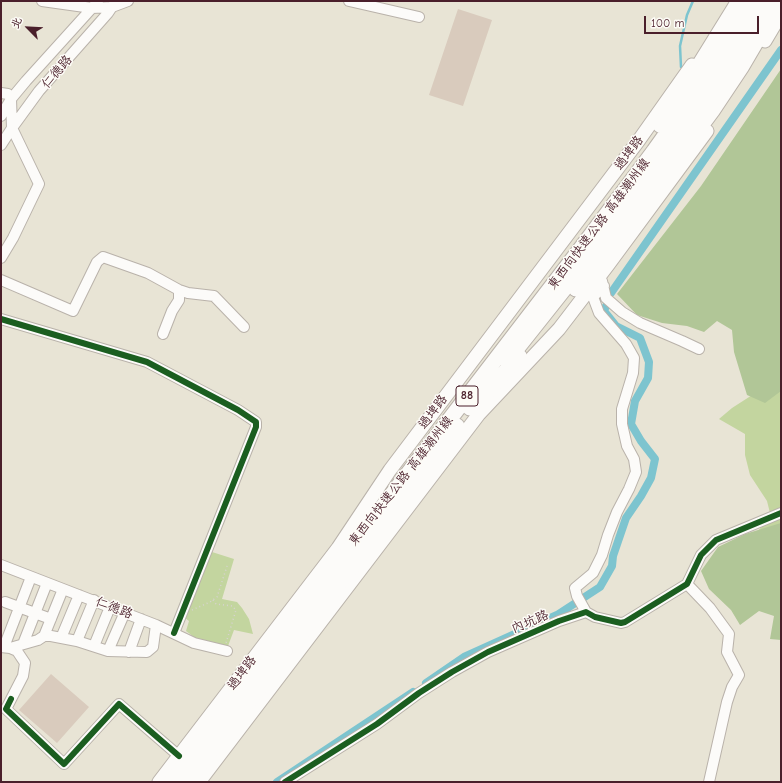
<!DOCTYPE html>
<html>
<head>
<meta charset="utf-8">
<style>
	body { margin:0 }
	#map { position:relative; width:782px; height:783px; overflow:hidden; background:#e8e4d5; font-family:"Comic Neue","LXGW WenKai TC",sans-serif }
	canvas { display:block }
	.frame { position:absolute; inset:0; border:2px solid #4a1f2b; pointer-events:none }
	.north { position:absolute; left:8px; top:8px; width:40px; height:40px; -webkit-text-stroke:3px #fdfcf7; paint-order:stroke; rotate:294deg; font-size:11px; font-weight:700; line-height:16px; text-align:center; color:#4a1f2b }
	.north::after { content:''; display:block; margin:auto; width:14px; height:18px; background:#4a1f2b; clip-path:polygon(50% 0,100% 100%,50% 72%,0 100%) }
	.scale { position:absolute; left:644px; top:16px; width:115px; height:18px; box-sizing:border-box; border:2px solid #4a1f2b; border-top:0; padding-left:5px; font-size:12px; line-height:14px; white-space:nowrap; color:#4a1f2b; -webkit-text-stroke:3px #fdfcf7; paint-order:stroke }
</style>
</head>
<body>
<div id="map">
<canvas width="782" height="783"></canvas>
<div class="frame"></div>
<div class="north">北</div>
<div class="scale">100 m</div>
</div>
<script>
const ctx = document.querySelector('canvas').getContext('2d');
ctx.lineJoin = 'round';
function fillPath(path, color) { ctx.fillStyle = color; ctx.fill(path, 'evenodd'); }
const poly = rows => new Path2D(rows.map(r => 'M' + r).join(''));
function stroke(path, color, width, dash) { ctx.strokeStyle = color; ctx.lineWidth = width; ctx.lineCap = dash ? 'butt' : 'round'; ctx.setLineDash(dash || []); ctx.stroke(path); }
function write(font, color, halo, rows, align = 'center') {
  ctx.font = font + ' "Comic Neue","LXGW WenKai TC",sans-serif'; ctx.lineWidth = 3; ctx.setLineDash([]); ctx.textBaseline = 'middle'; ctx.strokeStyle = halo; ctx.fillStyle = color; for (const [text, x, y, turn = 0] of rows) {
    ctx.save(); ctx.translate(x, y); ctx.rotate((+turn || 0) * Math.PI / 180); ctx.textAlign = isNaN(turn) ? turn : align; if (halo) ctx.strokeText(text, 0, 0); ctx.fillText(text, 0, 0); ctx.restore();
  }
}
fillPath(poly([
	[781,258,781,604,752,537,771,517,767,501,750,475,745,455,745,434,719,419,732,408,760,390],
	[212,552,234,559,222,599,237,602,242,608,249,619,253,634,234,630,228,646,198,640,186,631,189,621,185,618]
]), '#c3d59f');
fillPath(poly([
	[781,69,781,391,765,403,747,395,734,352,732,330,717,321,704,332,687,326,662,323,637,315,617,294,701,186],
	[781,523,781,640,770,639,774,616,759,611,740,625,731,610,709,589,701,571,718,547,745,534]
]), '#b1c697');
stroke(poly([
	[681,67,680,46,687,15,693,1]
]), '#7dc4cf', 2.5);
stroke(poly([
	[611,293,781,50],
	[426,683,464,657,557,615,600,587,612,566,613,556,626,518,641,496,651,478,655,459,641,441,631,424,635,401,648,378,649,362,640,338,616,326,604,311,606,306],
	[277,782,413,692]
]), '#7dc4cf', 8);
fillPath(poly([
	[458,9,492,20,463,106,429,95],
	[51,674,89,707,57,743,19,710]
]), '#d9cbbd');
const minor = poly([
	[42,1,92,8,112,7,128,1],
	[349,1,419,17],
	[1,93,8,94,11,99,12,128,39,184,13,238,1,258],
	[1,116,11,99,26,81,92,8,98,1],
	[1,145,12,128,39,91,108,13,116,1],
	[1,280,73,311,97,262,103,257,148,273,179,290,188,293,214,296,244,327],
	[602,281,606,298,622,312,640,323,682,341,699,349],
	[1,319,147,362,238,410,256,422,256,427,174,633],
	[163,334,172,311,179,300,179,290],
	[1,565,156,625,194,643,227,651],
	[687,584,710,608,729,634,727,652,739,675,732,687,727,702,709,782],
	[5,602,51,619],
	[586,612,577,596,575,588,593,573,602,555,608,535,617,512,629,489,636,472,634,459,627,446,622,424,622,409,633,373,634,358,626,344,599,313,593,297,604,286],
	[44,636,63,589],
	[61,638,79,595],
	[77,641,94,600],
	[23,644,47,583],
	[94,646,110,607],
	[1,647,10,648,38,640,44,636,51,636,77,641,108,651,147,652,153,647,156,625],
	[4,647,31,577],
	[10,648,17,651,25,663,23,676,6,709,64,764,119,704,179,756],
	[108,651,125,612],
	[129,652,141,619],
	[285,782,377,724,419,693,452,672,488,652,559,621,586,612,595,617,621,623,625,622,687,584,701,555,716,540,781,513]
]);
const major = poly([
	[765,41,781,14],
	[159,782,338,548,390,470,639,140,692,65],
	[199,782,479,414,559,329,608,265,707,131]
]);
const highway = poly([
	[660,125,682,93,739,1],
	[576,289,601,260,712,111,742,66,780,1],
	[507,361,592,254,702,105,732,59,767,1],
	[470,408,484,396,519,356],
	[171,782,582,247,654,151,691,99,752,1],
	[187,782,356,562,457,426]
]);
stroke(minor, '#b9b2aa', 12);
stroke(major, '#b9b2aa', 15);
stroke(highway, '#b9b2aa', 17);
stroke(poly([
	[213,600,216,604,232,606,236,610,226,643],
	[192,610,210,602,217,597,228,563]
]), '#d7d3d0', 1.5, [1, 3]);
stroke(minor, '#fcfbf9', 10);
stroke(major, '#fcfbf9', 13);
stroke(highway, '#fcfbf9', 15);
stroke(poly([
	[1,319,147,362,238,410,256,422,256,427,174,633],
	[11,699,6,709,64,764,119,704,179,756],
	[285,782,377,724,419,693,452,672,488,652,559,621,586,612,595,617,621,623,625,622,687,584,701,555,716,540,781,513]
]), '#1b5e20', 6);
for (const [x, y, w] of [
	[467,396,22]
]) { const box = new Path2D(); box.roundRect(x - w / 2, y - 10, w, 20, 3); ctx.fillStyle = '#fdfcf7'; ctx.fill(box); stroke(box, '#4a1f2b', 1); }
write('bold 12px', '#4a1f2b', null, [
	["88",467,396]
]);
write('13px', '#4a1f2b', '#fdfcf7', [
	["仁德路",57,72,-49],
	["過埤路",629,153,-53],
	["東西向快速公路 高雄潮州線",599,224,-53],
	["過埤路",433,412,-53],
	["東西向快速公路 高雄潮州線",401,481,-52],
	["仁德路",114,608,21],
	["內坑路",530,622,-23],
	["過埤路",242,673,-53]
]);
</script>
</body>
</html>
